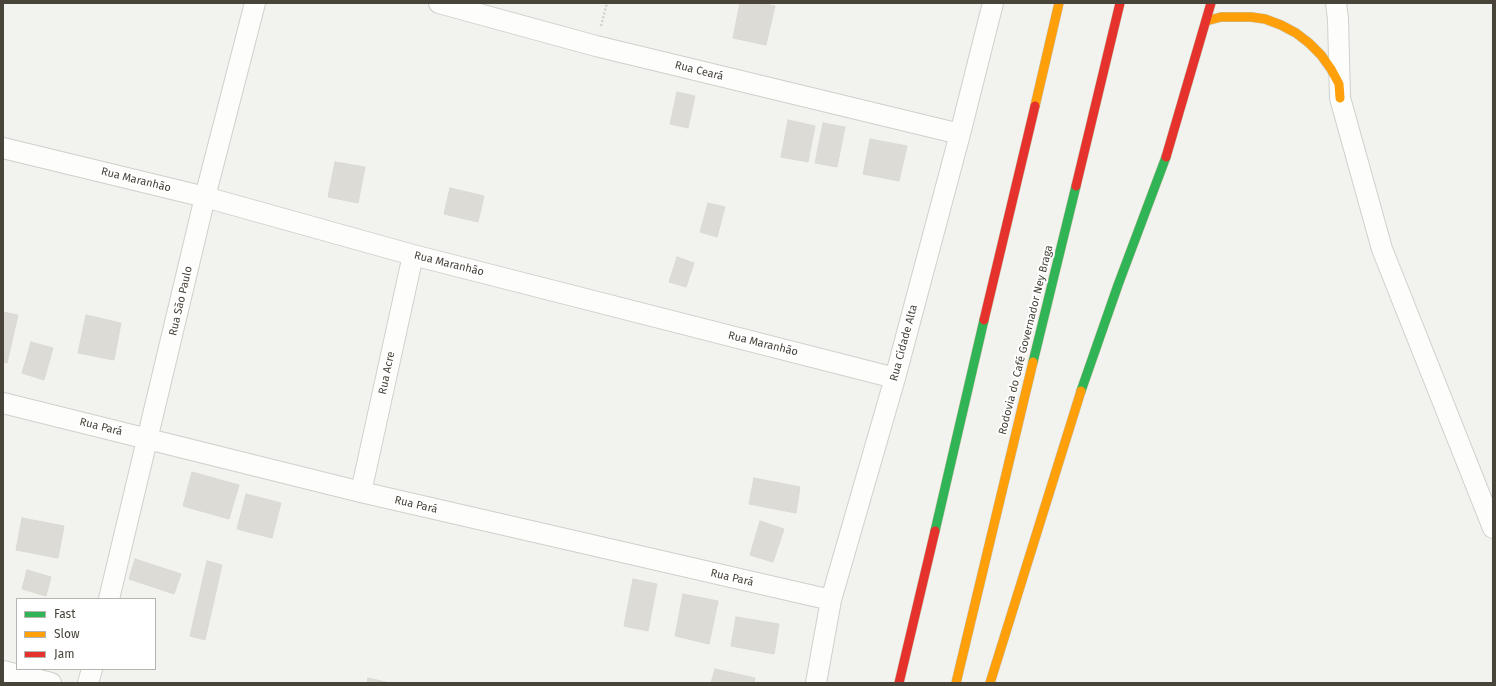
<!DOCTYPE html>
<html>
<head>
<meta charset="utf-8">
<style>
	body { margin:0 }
	#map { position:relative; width:1496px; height:686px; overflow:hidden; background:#f2f2ee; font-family:"Fira Sans",sans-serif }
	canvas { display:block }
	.frame { position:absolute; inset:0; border:4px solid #48443a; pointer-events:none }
	.legend { position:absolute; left:16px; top:598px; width:140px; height:72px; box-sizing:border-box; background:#fff; border:1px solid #b6b4b0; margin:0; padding:5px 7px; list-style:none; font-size:12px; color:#48443a }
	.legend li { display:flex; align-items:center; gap:8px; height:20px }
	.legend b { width:20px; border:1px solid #b6b4b0 }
</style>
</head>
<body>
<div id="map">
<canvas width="1496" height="686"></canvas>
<div class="frame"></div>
<ul class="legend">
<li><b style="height:5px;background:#30b455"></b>Fast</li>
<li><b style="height:5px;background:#ff9f0a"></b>Slow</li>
<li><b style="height:5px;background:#e5322d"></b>Jam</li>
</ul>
</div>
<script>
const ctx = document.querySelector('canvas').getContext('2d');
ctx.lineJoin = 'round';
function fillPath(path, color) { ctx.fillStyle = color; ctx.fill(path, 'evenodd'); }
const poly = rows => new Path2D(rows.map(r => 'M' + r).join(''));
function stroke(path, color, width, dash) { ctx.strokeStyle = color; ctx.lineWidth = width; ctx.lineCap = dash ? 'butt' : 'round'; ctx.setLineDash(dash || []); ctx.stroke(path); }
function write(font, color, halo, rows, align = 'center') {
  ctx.font = font + ' "Fira Sans",sans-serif'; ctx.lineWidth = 4; ctx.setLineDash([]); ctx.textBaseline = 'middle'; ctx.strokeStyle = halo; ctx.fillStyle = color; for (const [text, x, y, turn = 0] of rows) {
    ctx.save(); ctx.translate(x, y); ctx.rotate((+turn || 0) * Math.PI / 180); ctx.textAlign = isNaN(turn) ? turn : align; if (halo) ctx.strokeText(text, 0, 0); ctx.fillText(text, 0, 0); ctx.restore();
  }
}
const building = poly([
	[740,3,761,3,775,6,766,45,733,38,740,3],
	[677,92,695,96,688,128,670,124,677,92],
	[788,120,815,126,808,162,781,157,788,120],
	[823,123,845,127,837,167,815,163,823,123],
	[870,139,907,146,899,181,863,174,870,139],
	[335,162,365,167,358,203,328,197,335,162],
	[450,188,484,196,478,222,444,214,450,188],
	[708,203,725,207,717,237,700,232,708,203],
	[677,257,694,263,686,287,669,282,677,257],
	[3,312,18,315,7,363,3,362,3,312],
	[86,315,121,323,114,360,78,353,86,315],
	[31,342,53,348,44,380,22,373,31,342],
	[192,472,239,485,229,519,183,506,192,472],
	[754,478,800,487,796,513,749,504,754,478],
	[246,494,281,503,272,538,237,529,246,494],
	[22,518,64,526,58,558,16,550,22,518],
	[760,521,784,529,773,562,750,555,760,521],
	[135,559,181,574,174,594,129,579,135,559],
	[207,561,222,565,205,640,190,636,207,561],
	[27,570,51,577,46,596,22,589,27,570],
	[633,579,657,584,648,631,624,626,633,579],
	[683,594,718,601,709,644,675,636,683,594],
	[736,617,779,624,774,654,731,646,736,617],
	[715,669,755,678,754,683,711,683,715,669],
	[368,678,390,683,367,683,368,678]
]);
fillPath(building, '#dcdbd6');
stroke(building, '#dad9d4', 1);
const street = poly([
	[439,3,596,46,960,134],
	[1336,3,1338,19,1340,98,1382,249,1493,528],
	[3,148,205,197,413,255,895,378],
	[3,403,361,492,831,600],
	[361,492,413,255],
	[109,599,205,197,255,3],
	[3,671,51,683],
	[88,683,92,669],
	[816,683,831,600,895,378,960,134,993,3]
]);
const fast = poly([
	[1033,362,1076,186],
	[1081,391,1118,285,1166,157],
	[935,531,984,320]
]);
const slow = poly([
	[1206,21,1221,17,1251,17,1265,19,1281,25,1296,33,1309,43,1321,55,1331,69,1339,84,1340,98],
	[1035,106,1059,3],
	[956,683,1033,362],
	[990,683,1081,391]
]);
const jam = poly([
	[1166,157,1211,3],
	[1076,186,1120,3],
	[984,320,1035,106],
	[899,683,935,531]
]);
stroke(street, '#d0d0cb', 22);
stroke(fast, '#c7c1ac', 10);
stroke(slow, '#c7c1ac', 10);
stroke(jam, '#c7c1ac', 10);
stroke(poly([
	[601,26,607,3]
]), '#d2d2cc', 2.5, [2, 2]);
stroke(street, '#fdfdfc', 20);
stroke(fast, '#30b455', 9);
stroke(slow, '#ff9f0a', 9);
stroke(jam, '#e5322d', 9);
write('11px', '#48443a', '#fff', [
	["Rua Ceará",699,71,14],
	["Rua Maranhão",136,180,14],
	["Rua Maranhão",449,264,14],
	["Rua São Paulo",181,301,-77],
	["Rodovia do Café Governador Ney Braga",1026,340,-76],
	["Rua Cidade Alta",904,343,-75],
	["Rua Maranhão",763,344,14],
	["Rua Acre",387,373,-78],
	["Rua Pará",101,427,14],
	["Rua Pará",416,505,13],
	["Rua Pará",732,578,13]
]);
</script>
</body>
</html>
